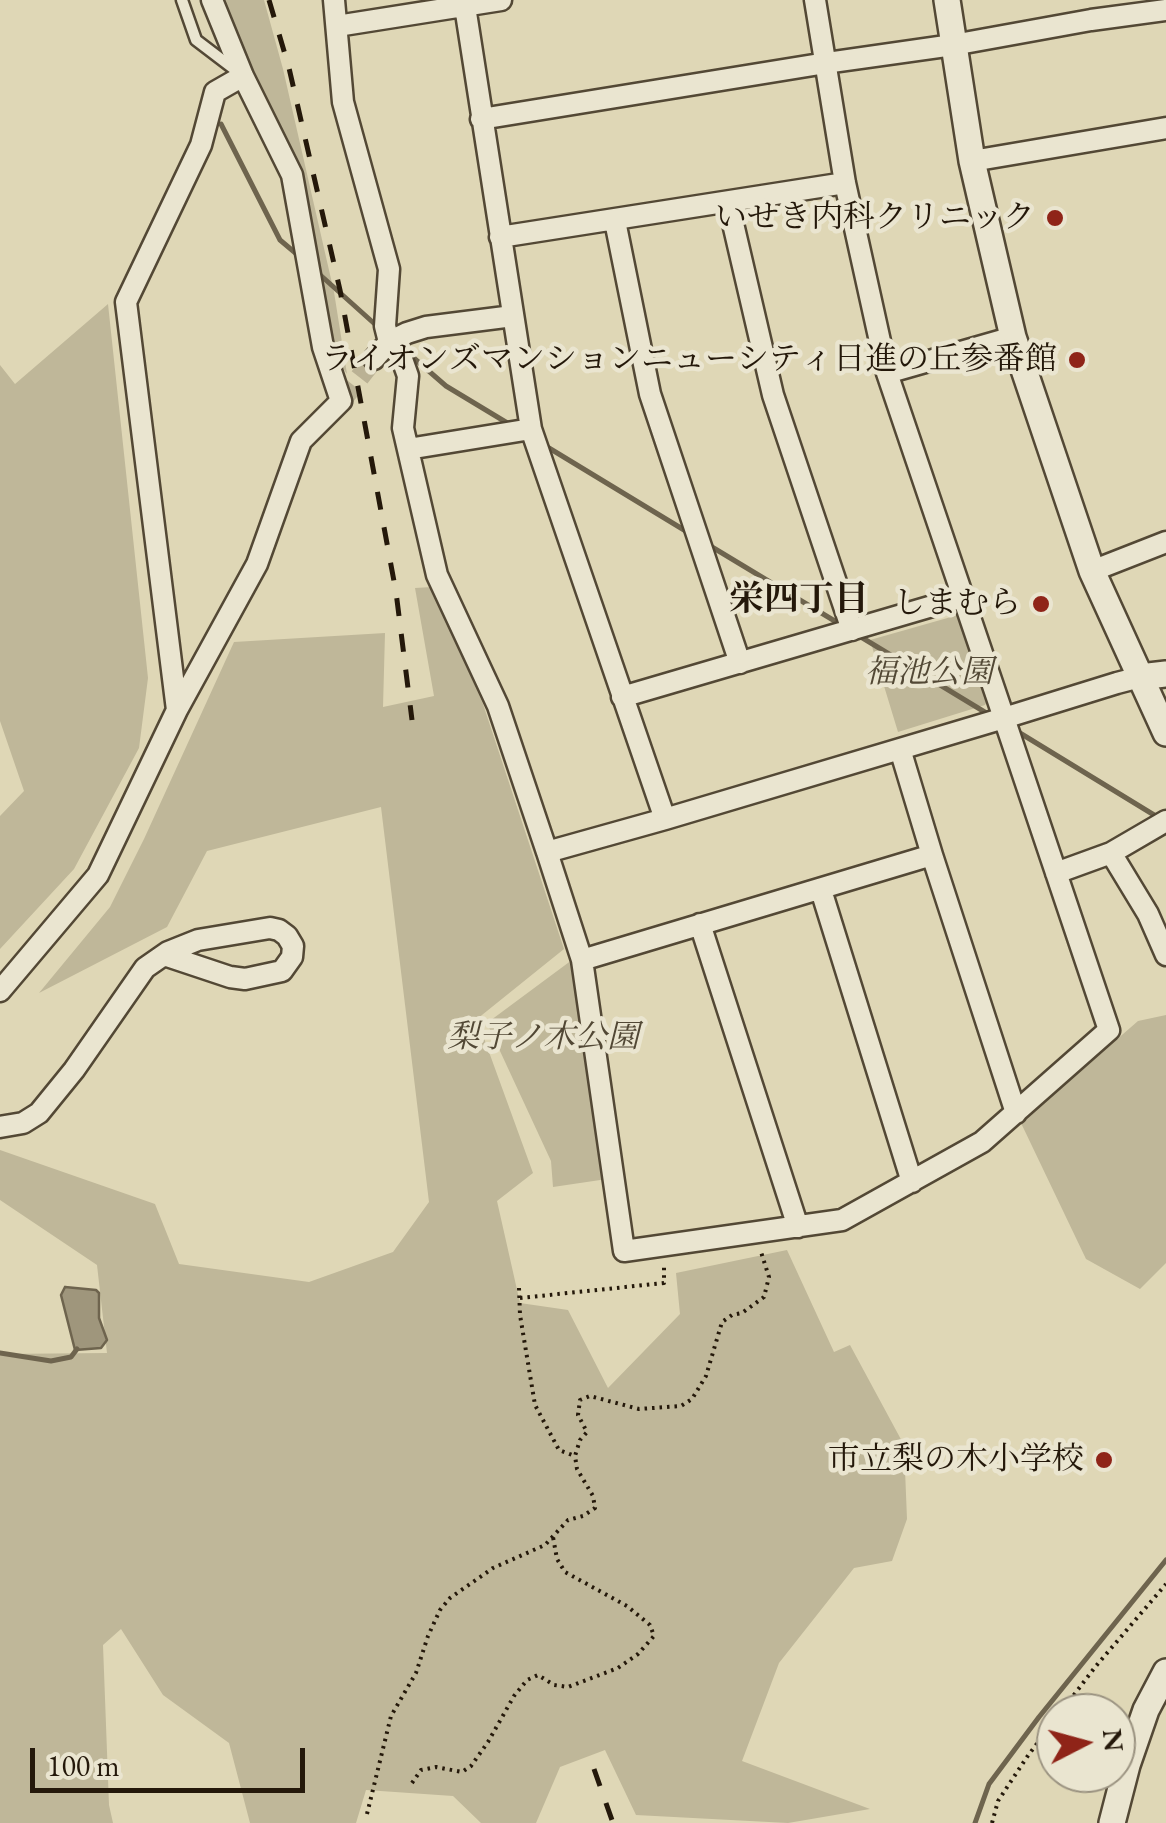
<!DOCTYPE html>
<html>
<head>
<meta charset="utf-8">
<style>
	body { margin:0 }
	#map { position:relative; width:1166px; height:1823px; overflow:hidden; background:#dfd7b6; font-family:"EB Garamond",serif }
	canvas { display:block }
	.north { position:absolute; left:1036px; top:1693px; width:100px; height:100px; box-sizing:border-box; background:#eae5d0; border:2px solid #9b9381; border-radius:50%; rotate:84deg; font-size:28px; font-weight:700; line-height:40px; text-align:center; color:#24180a }
	.north::after { content:''; display:block; margin:auto; width:35px; height:45px; background:#8f2418; clip-path:polygon(50% 0,100% 100%,50% 72%,0 100%) }
	.scale { position:absolute; left:30px; top:1748px; width:275px; height:45px; box-sizing:border-box; border:5px solid #24180a; border-top:0; padding-left:12px; font-size:30px; line-height:35px; white-space:nowrap; color:#24180a; -webkit-text-stroke:8px #eae5d0; paint-order:stroke }
</style>
</head>
<body>
<div id="map">
<canvas width="1166" height="1823"></canvas>
<div class="north">N</div>
<div class="scale">100 m</div>
</div>
<script>
const ctx = document.querySelector('canvas').getContext('2d');
ctx.lineJoin = 'round';
function fillPath(path, color) { ctx.fillStyle = color; ctx.fill(path, 'evenodd'); }
const poly = rows => new Path2D(rows.map(r => 'M' + r).join(''));
function stroke(path, color, width, dash) { ctx.strokeStyle = color; ctx.lineWidth = width; ctx.lineCap = dash ? 'butt' : 'round'; ctx.setLineDash(dash || []); ctx.stroke(path); }
function write(font, color, halo, rows, align = 'center') {
  ctx.font = font + ' "EB Garamond","Noto Serif JP",serif'; ctx.lineWidth = 9; ctx.setLineDash([]); ctx.textBaseline = 'middle'; ctx.strokeStyle = halo; ctx.fillStyle = color; for (const [text, x, y, turn = 0] of rows) {
    ctx.save(); ctx.translate(x, y); ctx.rotate((+turn || 0) * Math.PI / 180); ctx.textAlign = isNaN(turn) ? turn : align; if (halo) ctx.strokeText(text, 0, 0); ctx.fillText(text, 0, 0); ctx.restore();
  }
}
fillPath(poly([
	[219,0,264,0,283,69,334,292,347,374,327,345,297,173],
	[108,304,148,678,139,748,74,869,0,949,0,816,24,791,0,721,0,365,15,384],
	[432,587,483,704,564,949,477,1019,533,1173,497,1201,520,1303,568,1310,608,1388,680,1314,676,1273,787,1250,834,1352,850,1345,904,1445,907,1519,892,1561,854,1568,779,1663,742,1761,870,1809,788,1823,636,1815,605,1750,560,1767,536,1823,481,1823,453,1796,366,1790,356,1823,250,1823,229,1743,163,1695,121,1629,103,1645,109,1805,113,1823,0,1823,0,1354,107,1353,97,1265,0,1200,0,1150,155,1204,179,1264,309,1282,393,1252,429,1202,381,807,207,851,167,927,39,993,110,907,144,839,234,642,385,633,383,707,434,696,415,588],
	[958,615,988,700,985,705,898,732,870,640],
	[576,957,607,1179,553,1187,551,1161,487,1023],
	[1166,1015,1166,1263,1140,1289,1086,1259,1021,1123,1138,1021]
]), '#bfb799');
const water = poly([
	[65,1287,96,1290,99,1293,99,1318,107,1340,101,1348,75,1350,61,1295,65,1287]
]);
fillPath(water, '#9f967c');
stroke(water, '#6e644e', 2.5);
stroke(poly([
	[221,124,280,240,299,256],
	[318,273,377,326],
	[408,353,446,386,509,424],
	[544,445,689,533],
	[707,544,843,626],
	[856,634,988,714],
	[1015,730,1159,818],
	[0,1353,51,1361,71,1357,77,1349],
	[975,1823,989,1784,1039,1717,1166,1560]
]), '#6e644e', 5);
stroke(poly([
	[341,401,374,359]
]), '#bab194', 20, [20, 10]);
const service = poly([
	[182,0,196,40,238,72]
]);
const minor = poly([
	[334,0,343,102,389,269,385,326,389,342,374,359],
	[464,0,531,429,665,819],
	[815,0,845,183,887,373,963,597,1004,718,1109,1030,982,1142,842,1220,624,1251,582,960,547,852,665,819,1004,718,1117,683,1140,677],
	[337,26,501,0],
	[481,119,826,63,953,45,1091,20,1166,10],
	[972,161,1166,128],
	[728,202,773,395,852,630],
	[615,221,650,394,740,663],
	[500,237,845,183],
	[513,316,426,327,407,333,389,342,402,359,408,376,403,428,437,575,498,706,547,852],
	[887,373,1013,337],
	[408,449,531,429],
	[1092,571,1166,542],
	[622,697,963,597],
	[177,710,126,302,201,145,215,92,243,76],
	[900,749,932,855,1016,1113],
	[1111,853,1148,914,1166,955],
	[1056,873,1111,853,1166,821],
	[821,890,912,1182],
	[700,924,798,1227],
	[582,960,932,855],
	[0,991,98,875,177,710,257,564,301,441,341,401,323,347,292,175,243,76,212,0],
	[0,1127,23,1123,39,1113,74,1070,145,968,168,952,198,940,270,928,279,930,287,936,293,946,292,957,282,971,245,979,230,977,164,955]
]);
const tertiary = poly([
	[947,0,972,161,1013,337,1092,571,1166,733],
	[1140,677,1166,674],
	[1112,1823,1127,1765,1146,1710,1166,1672]
]);
stroke(service, '#534835', 15);
stroke(minor, '#534835', 25);
stroke(tertiary, '#534835', 30);
stroke(poly([
	[519,1288,520,1315,535,1405,559,1450,575,1456],
	[520,1298,664,1283,664,1266],
	[1060,1713,1096,1666,1166,1584],
	[412,1783,421,1770,436,1767,462,1772,471,1766,488,1742,514,1696,527,1680,538,1675,554,1685,568,1687,618,1668,638,1654,654,1636,650,1625,627,1606,565,1572,557,1559,553,1537],
	[367,1814,391,1716,416,1673,428,1636,440,1610,450,1598,493,1568,545,1545,568,1520,583,1516,595,1508,593,1496,577,1469,575,1456,580,1440,587,1432,578,1415,580,1400,590,1396,639,1409,681,1406,692,1399,706,1376,722,1322,732,1315,742,1313,764,1297,769,1277,761,1252],
	[992,1823,998,1801,1027,1757,1056,1718]
]), '#24180a', 4, [2.5, 5]);
stroke(service, '#eae5d0', 10);
stroke(minor, '#eae5d0', 20);
stroke(tertiary, '#eae5d0', 25);
stroke(poly([
	[269,0,289,68,340,290,396,592,412,720],
	[594,1769,613,1823]
]), '#24180a', 5, [18, 18]);
for (const [x, y, r, color] of [
	[1055,218,10,"#8f2418"],
	[1077,360,10,"#8f2418"],
	[1041,604,10,"#8f2418"],
	[1104,1460,10,"#8f2418"]
]) { const dot = new Path2D(); dot.arc(x, y, r, 0, 2 * Math.PI); ctx.fillStyle = color; ctx.fill(dot); stroke(dot, '#eae5d0', 4); }
write('32px', '#24180a', '#eae5d0', [
	["いせき内科クリニック",1035,218],
	["ライオンズマンションニューシティ日進の丘参番館",1057,360],
	["しまむら",1021,604],
	["市立梨の木小学校",1084,1460]
], 'right');
write('italic 32px', '#524835', '#eae5d0', [
	["福池公園",929,673],
	["梨子ノ木公園",543,1038]
]);
write('bold 35px', '#24180a', '#eae5d0', [
	["栄四丁目",799,600]
]);
</script>
</body>
</html>
